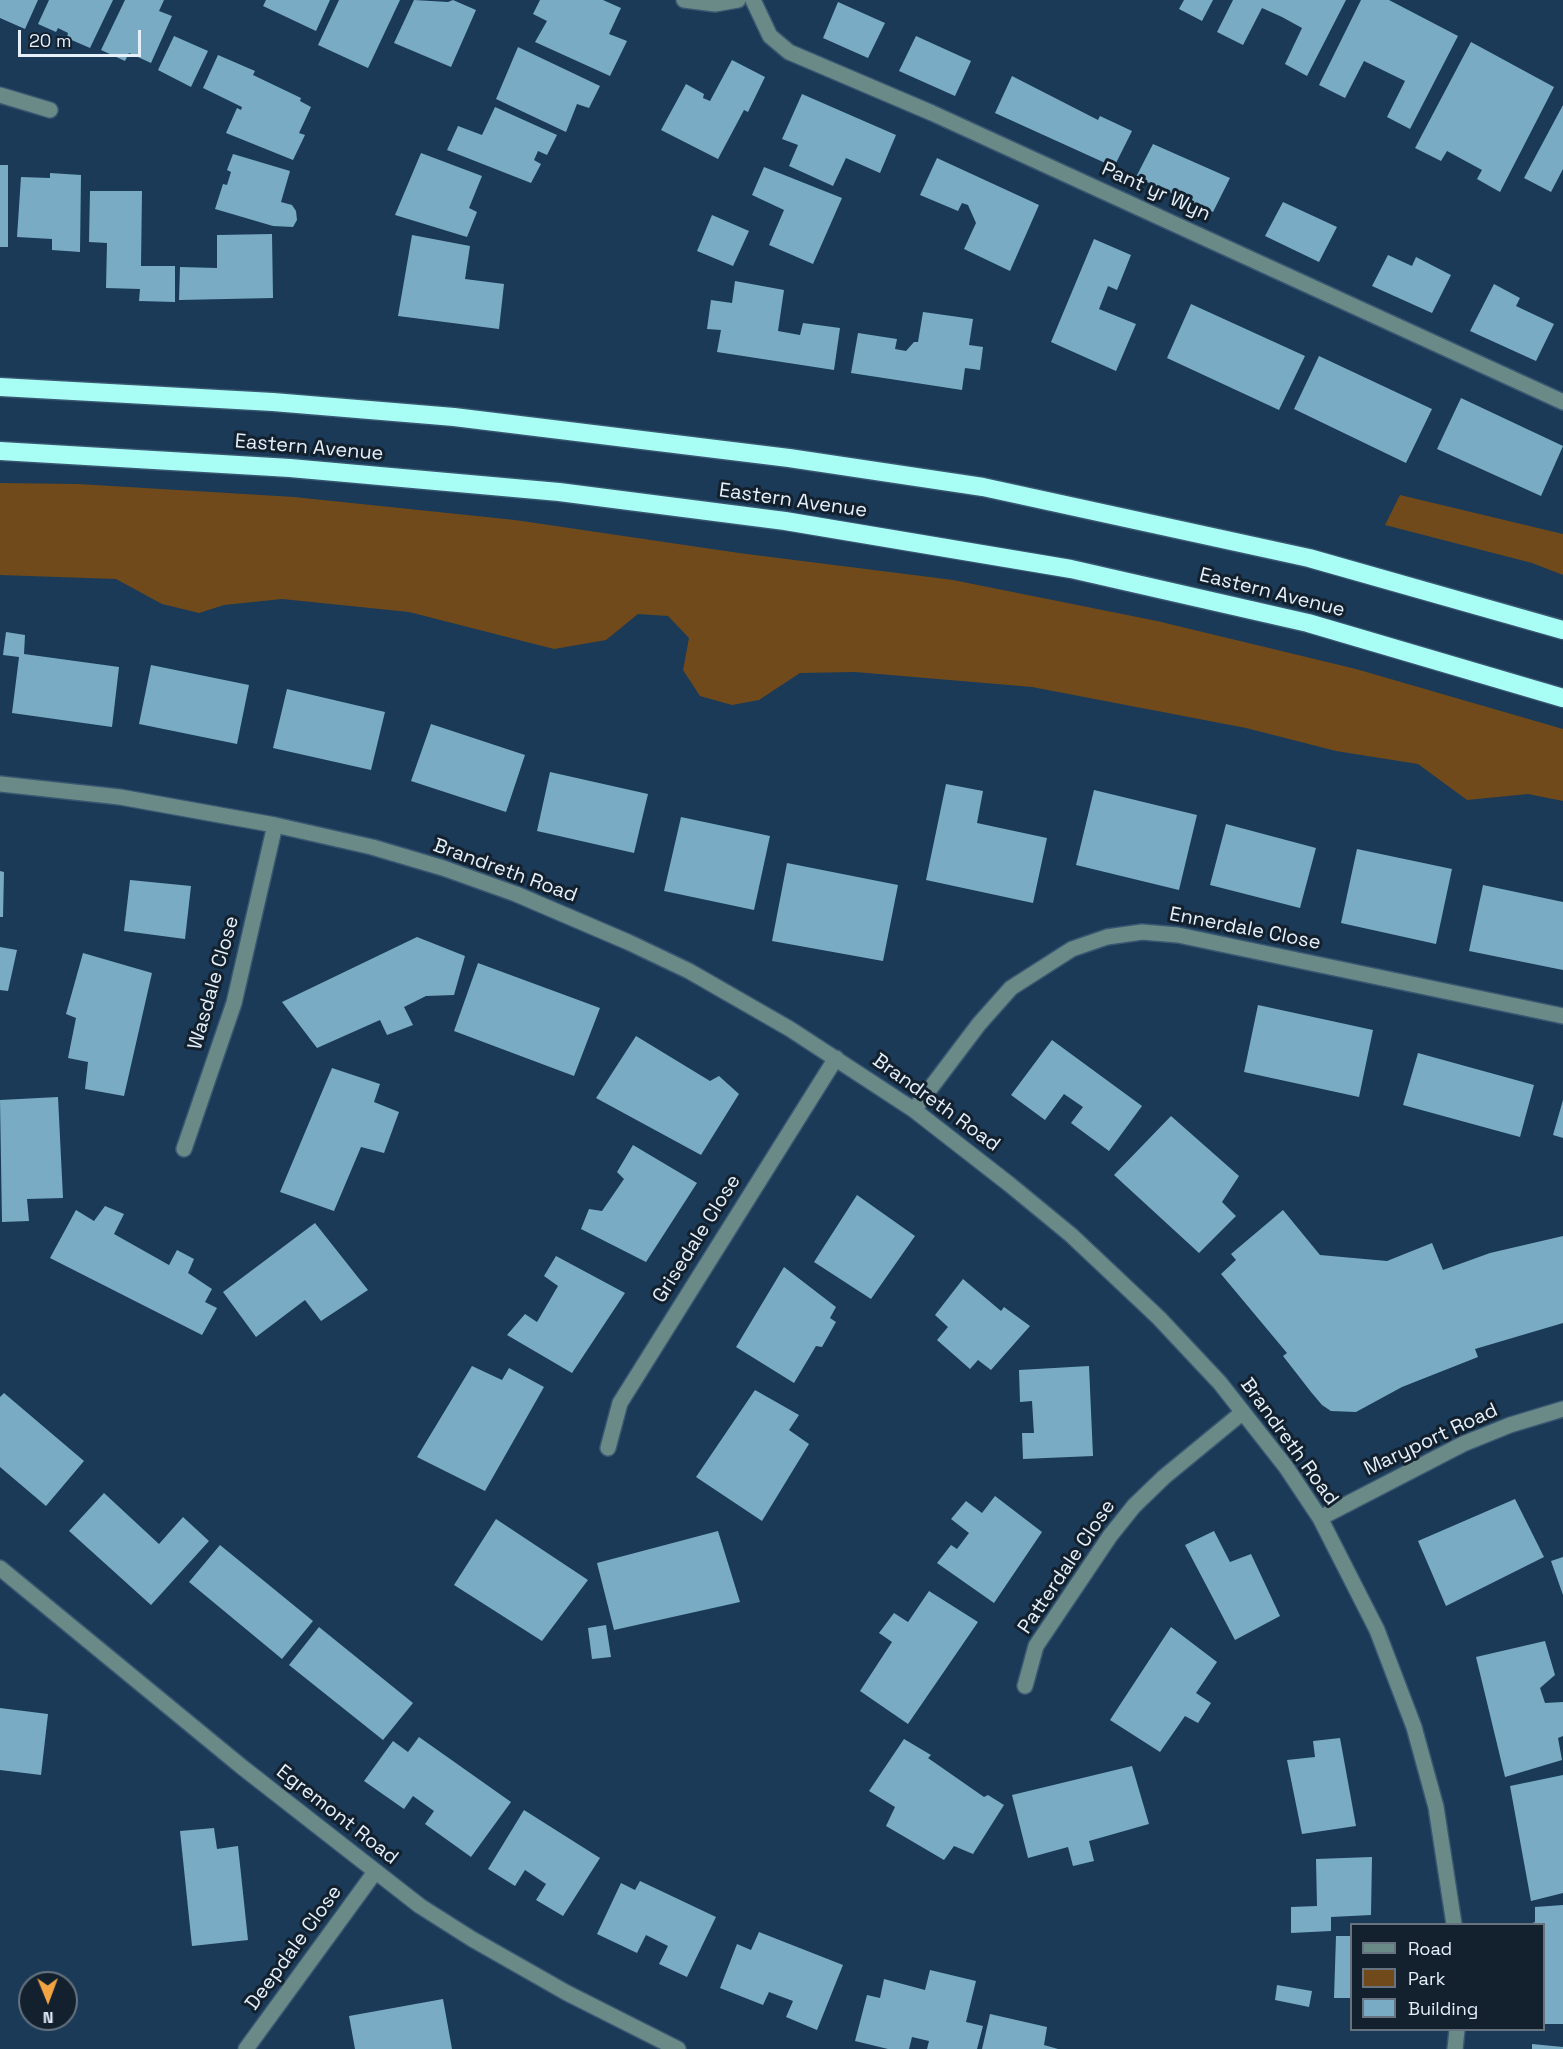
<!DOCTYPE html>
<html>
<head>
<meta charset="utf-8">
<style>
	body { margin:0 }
	#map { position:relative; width:1563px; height:2049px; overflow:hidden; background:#1a3a58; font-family:"Space Grotesk",sans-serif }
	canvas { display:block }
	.legend { position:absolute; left:1350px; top:1923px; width:195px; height:108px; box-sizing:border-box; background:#13212e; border:2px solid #677480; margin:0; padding:8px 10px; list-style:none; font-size:18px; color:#e5f0fb }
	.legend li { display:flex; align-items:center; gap:12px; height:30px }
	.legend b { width:30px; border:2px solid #677480 }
	.north { position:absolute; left:18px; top:1971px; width:60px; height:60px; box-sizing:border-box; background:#13212e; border:2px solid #677480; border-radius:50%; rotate:179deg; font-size:16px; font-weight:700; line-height:24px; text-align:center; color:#e5f0fb }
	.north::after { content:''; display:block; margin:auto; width:21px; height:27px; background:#f3a442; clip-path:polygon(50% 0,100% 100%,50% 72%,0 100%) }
	.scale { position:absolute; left:18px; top:30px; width:123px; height:27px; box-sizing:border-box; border:3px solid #e5f0fb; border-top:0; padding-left:8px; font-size:18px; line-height:21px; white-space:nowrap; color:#e5f0fb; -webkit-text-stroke:4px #13212e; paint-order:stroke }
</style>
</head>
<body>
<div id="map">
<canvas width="1563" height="2049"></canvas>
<ul class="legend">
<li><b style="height:8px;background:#6a8a87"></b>Road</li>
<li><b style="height:16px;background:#704a1a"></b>Park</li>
<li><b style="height:16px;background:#79acc4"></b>Building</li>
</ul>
<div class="north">N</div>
<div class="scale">20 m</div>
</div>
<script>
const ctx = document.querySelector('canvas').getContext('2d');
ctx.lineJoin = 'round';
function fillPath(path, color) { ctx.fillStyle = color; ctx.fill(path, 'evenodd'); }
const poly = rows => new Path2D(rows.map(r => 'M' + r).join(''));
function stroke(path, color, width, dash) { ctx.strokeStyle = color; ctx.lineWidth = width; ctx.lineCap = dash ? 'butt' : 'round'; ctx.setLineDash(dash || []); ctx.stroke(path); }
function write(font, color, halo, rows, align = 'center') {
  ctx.font = font + ' "Space Grotesk",sans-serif'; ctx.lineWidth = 6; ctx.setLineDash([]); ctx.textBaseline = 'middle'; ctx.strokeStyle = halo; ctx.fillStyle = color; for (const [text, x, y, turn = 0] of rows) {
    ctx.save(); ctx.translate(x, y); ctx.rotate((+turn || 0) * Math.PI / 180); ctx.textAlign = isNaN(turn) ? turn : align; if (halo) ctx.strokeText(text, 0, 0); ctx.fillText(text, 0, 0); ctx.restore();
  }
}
fillPath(poly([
	[0,483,78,484,294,497,515,520,739,553,953,580,1157,621,1356,669,1563,729,1563,801,1528,794,1467,800,1418,764,1336,751,1246,728,1032,687,855,672,800,673,759,700,732,705,700,696,683,670,689,638,668,616,638,614,606,640,554,649,409,612,282,599,224,605,199,613,162,604,116,579,0,575],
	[1400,495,1563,534,1563,575,1532,563,1385,525]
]), '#704a1a');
fillPath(poly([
	[0,0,38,0,25,29,0,18],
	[49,0,113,0,90,48,67,38,68,33,58,28,56,32,38,24],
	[125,0,164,0,159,11,172,16,151,63,129,53,125,61,101,50],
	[266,0,330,0,316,31,263,6],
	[339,0,400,0,368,68,318,45],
	[414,0,448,2,453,0,476,10,451,67,394,43],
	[540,0,603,0,621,8,609,34,627,41,610,76,535,42,547,21,533,14],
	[1184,0,1213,0,1202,21,1179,9],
	[1233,0,1346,0,1307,76,1285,64,1302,28,1282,17,1262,8,1243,45,1217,32],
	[1361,0,1389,0,1458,36,1410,129,1387,117,1405,81,1364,61,1345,98,1319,85],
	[838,2,885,23,868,58,823,38],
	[174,36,208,51,191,87,158,70],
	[916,36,971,61,955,96,899,71],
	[1471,42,1554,87,1500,192,1477,179,1482,170,1447,151,1441,161,1415,148],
	[518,47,600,86,589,108,577,104,566,132,496,99],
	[218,55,255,71,253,75,301,98,300,101,311,107,299,133,305,135,293,160,226,133,237,108,241,110,242,107,203,88],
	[732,60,765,77,748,112,744,110,718,159,661,130,686,84,704,94,703,98,710,101],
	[1012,76,1098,120,1100,116,1132,131,1114,167,995,113],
	[802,94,896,135,880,173,846,158,833,186,789,166,798,145,782,139],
	[1563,105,1563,169,1551,192,1524,178],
	[495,107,557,135,547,155,538,151,534,160,541,164,531,183,447,150,458,126,482,135],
	[1153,144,1230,178,1213,212,1136,177],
	[421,153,482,176,469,208,477,212,467,237,395,215],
	[233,154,290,171,281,202,292,205,296,211,297,220,293,227,273,226,215,209,223,184,227,185,231,172,227,170],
	[937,158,1039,205,1010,271,964,249,976,223,968,205,962,203,958,211,920,195],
	[0,165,8,165,8,247,0,247],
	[764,167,842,198,813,264,769,245,784,210,752,195],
	[50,173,81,175,80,252,52,250,52,239,17,237,21,177,50,178],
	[90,191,142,191,141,266,175,266,175,302,139,301,140,289,106,288,107,243,89,242],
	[1283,202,1337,227,1319,262,1265,236],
	[712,215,749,231,733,266,697,251],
	[272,234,273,298,179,300,180,267,217,268,217,235],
	[412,235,470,246,465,279,504,284,499,329,398,316],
	[1094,239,1131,255,1117,290,1108,286,1099,309,1136,324,1116,371,1051,342],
	[1388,255,1412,266,1416,257,1451,275,1432,313,1372,286],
	[735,281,784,290,778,331,800,335,803,323,840,328,834,370,717,352,721,330,707,329,711,300,732,303],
	[1494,284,1520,298,1516,306,1554,324,1536,361,1470,331],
	[1191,304,1305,356,1279,410,1167,358],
	[923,312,973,319,969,345,983,347,980,370,965,368,962,390,851,373,858,333,897,339,895,349,906,351,914,342,918,342],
	[1319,356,1432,409,1406,463,1294,409],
	[1461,398,1563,446,1541,496,1437,449],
	[6,632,25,635,24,654,119,667,112,727,12,713,19,657,3,655],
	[151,665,249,685,237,744,139,724],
	[287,689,385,712,371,770,273,748],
	[431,724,525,755,506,812,411,781],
	[550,772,648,794,634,853,537,831],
	[946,784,983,791,977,823,1047,838,1033,903,926,880],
	[1094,790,1197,815,1179,890,1076,865],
	[681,817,770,836,754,910,664,891],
	[1226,824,1316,848,1300,908,1210,885],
	[1357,849,1452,869,1436,944,1341,923],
	[787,863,898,885,883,961,772,941],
	[0,871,4,872,3,917,0,917],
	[130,880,191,886,185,939,124,931],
	[1483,885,1563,902,1563,970,1469,951],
	[417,937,465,956,454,995,426,996,404,1007,413,1025,387,1035,380,1020,317,1048,282,1002],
	[0,947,17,950,8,991,0,990],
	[83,953,152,973,124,1096,85,1089,88,1062,68,1058,76,1018,66,1014],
	[478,963,600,1008,574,1076,454,1031],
	[1258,1005,1373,1030,1359,1097,1244,1072],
	[636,1036,710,1081,719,1076,739,1094,701,1155,596,1098],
	[1052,1040,1142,1106,1109,1151,1071,1123,1083,1107,1064,1094,1045,1120,1011,1095],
	[1418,1053,1534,1085,1520,1137,1403,1105],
	[332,1068,380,1084,374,1102,399,1112,384,1153,361,1147,334,1211,280,1192],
	[58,1097,63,1198,27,1199,29,1221,2,1222,0,1100],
	[1563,1100,1563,1138,1553,1135],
	[1171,1116,1239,1176,1222,1202,1236,1216,1199,1253,1114,1175],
	[633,1145,697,1183,646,1262,581,1229,589,1209,602,1211,624,1179,617,1172],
	[857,1195,915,1236,871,1299,814,1262],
	[105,1206,124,1214,114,1234,169,1265,177,1250,194,1259,188,1273,212,1289,205,1302,217,1308,202,1335,50,1258,76,1210,94,1221],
	[1283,1210,1320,1255,1387,1261,1432,1243,1443,1270,1490,1253,1563,1236,1563,1323,1475,1349,1478,1357,1402,1387,1356,1412,1331,1411,1322,1405,1311,1392,1283,1356,1287,1353,1221,1274,1236,1260,1231,1254],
	[315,1223,368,1290,321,1321,305,1300,256,1337,223,1292],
	[556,1256,625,1293,572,1373,507,1335,525,1314,537,1322,558,1286,544,1276],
	[784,1267,836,1307,830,1318,836,1322,822,1347,816,1346,794,1383,736,1347],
	[963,1279,1001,1311,1004,1307,1030,1326,991,1370,978,1360,970,1369,937,1340,948,1327,935,1315],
	[472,1366,502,1380,509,1368,544,1387,485,1491,417,1457],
	[1089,1366,1093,1456,1023,1459,1022,1433,1034,1433,1032,1401,1020,1402,1019,1370],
	[755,1390,799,1415,789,1430,809,1444,762,1521,696,1477],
	[4,1393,84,1461,46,1506,0,1467,0,1397],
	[104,1493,159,1544,183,1517,209,1541,151,1605,69,1531],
	[995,1496,1042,1532,994,1603,937,1563,951,1545,957,1549,969,1533,951,1519,966,1501,982,1513],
	[1515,1499,1544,1557,1446,1606,1418,1541],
	[496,1519,588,1580,542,1641,454,1585],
	[718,1531,740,1602,614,1630,597,1563],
	[1214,1531,1230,1562,1251,1554,1280,1616,1235,1640,1185,1545],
	[220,1545,313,1621,282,1659,189,1582],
	[1563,1557,1563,1595,1551,1561],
	[929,1591,978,1622,908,1724,860,1691,892,1642,879,1633,894,1613,908,1622],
	[606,1625,611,1657,592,1659,588,1628],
	[319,1627,413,1703,383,1740,289,1665],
	[1171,1627,1217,1662,1196,1693,1211,1703,1198,1723,1185,1716,1160,1752,1110,1720],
	[1545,1641,1555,1675,1540,1688,1545,1703,1563,1702,1563,1736,1558,1738,1562,1760,1505,1777,1476,1657],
	[0,1708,48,1714,41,1775,0,1770],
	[419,1737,511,1802,471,1857,425,1824,434,1811,413,1796,404,1809,364,1781,393,1741,408,1752],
	[1340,1738,1356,1826,1302,1834,1287,1760,1315,1757,1313,1741],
	[904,1739,931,1755,928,1758,984,1797,988,1795,1004,1805,973,1854,954,1846,944,1860,886,1826,895,1807,869,1791],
	[1132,1766,1149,1824,1089,1841,1094,1861,1073,1866,1068,1847,1028,1858,1012,1795],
	[1563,1775,1563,1893,1531,1901,1510,1786],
	[524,1810,600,1858,563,1916,536,1900,546,1884,525,1870,515,1886,488,1869],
	[214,1828,217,1849,238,1846,248,1940,192,1946,180,1831],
	[1372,1857,1371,1915,1331,1917,1331,1931,1291,1933,1291,1907,1317,1906,1316,1859],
	[640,1881,716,1917,687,1977,659,1964,668,1946,646,1935,637,1953,597,1934,621,1883,635,1890],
	[1563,1905,1563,2024,1544,2024,1544,1924,1530,1924,1535,1922,1535,1907],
	[759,1932,843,1965,817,2030,786,2017,793,2001,769,1992,763,2005,720,1988,737,1944,751,1950],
	[1336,1936,1352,1936,1352,1998,1334,1998],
	[930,1970,976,1981,966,2022,983,2026,977,2049,927,2049,929,2041,912,2037,909,2049,888,2049,855,2041,867,1995,880,1998,884,1979,925,1990],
	[1277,1985,1312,1991,1309,2007,1275,2000],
	[443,1999,452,2049,355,2049,349,2016],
	[990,2014,1047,2027,1044,2045,1058,2049,982,2049],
	[1532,2044,1563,2047,1563,2049,1532,2049]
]), '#79acc4');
const minor = poly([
	[684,0,715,4,738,0],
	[753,0,770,36,789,52,932,113,1563,402],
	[0,95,50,110],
	[0,784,120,797,275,825,372,847,443,868,516,894,628,942,689,971,790,1029,914,1110,1009,1184,1071,1235,1159,1318,1220,1383,1286,1467,1320,1518,1377,1630,1414,1727,1436,1807,1454,1924],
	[914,1110,979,1024,1011,988,1072,949,1107,937,1142,932,1178,935,1563,1016],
	[184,1149,234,1003,275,825],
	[608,1448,620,1403,836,1058],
	[1320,1518,1463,1444,1510,1425,1563,1409],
	[0,1568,242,1767,420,1906,472,1939,567,1993,678,2049],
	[1025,1686,1036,1646,1110,1536,1134,1506,1164,1477,1243,1412],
	[246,2049,375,1872],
	[1455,2049,1457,2030]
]);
const highway = poly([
	[0,387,273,402,454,417,789,458,983,487,1309,558,1563,630],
	[0,451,290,468,559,492,785,521,1071,569,1308,623,1563,698]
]);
stroke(minor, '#3a5772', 18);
stroke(highway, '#3a5772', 21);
stroke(minor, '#6a8a87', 15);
stroke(highway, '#a8fdf5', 18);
write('20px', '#e5f0fb', '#13212e', [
	["Pant yr Wyn",1156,192,24],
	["Eastern Avenue",309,448,5],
	["Eastern Avenue",793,501,8],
	["Eastern Avenue",1272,593,14],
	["Brandreth Road",505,871,20],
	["Ennerdale Close",1245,929,11],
	["Wasdale Close",214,983,-74],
	["Brandreth Road",936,1103,36],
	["Grisedale Close",697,1239,-58],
	["Maryport Road",1431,1440,-25],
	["Brandreth Road",1289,1442,54],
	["Patterdale Close",1067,1567,-56],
	["Egremont Road",337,1815,38],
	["Deepdale Close",294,1948,-54]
]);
</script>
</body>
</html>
